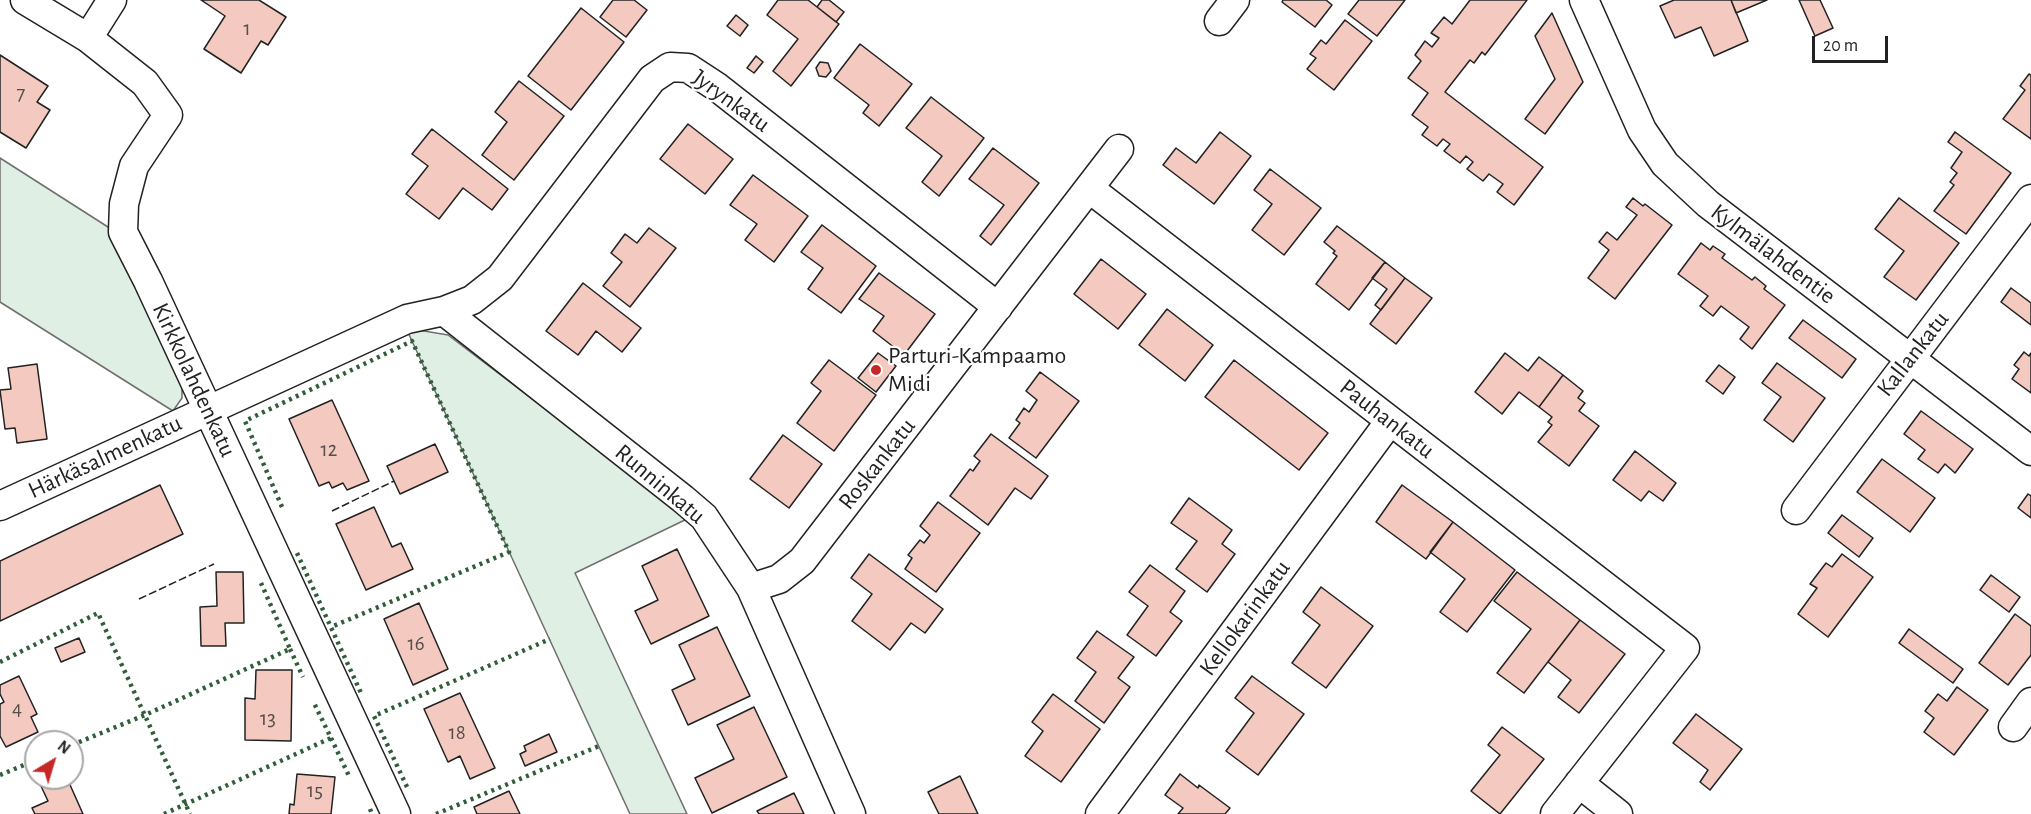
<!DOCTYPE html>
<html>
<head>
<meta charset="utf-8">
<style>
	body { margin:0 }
	#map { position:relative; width:2031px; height:814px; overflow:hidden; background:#fff; font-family:"Alegreya Sans",sans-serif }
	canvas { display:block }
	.north { position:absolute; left:24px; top:730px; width:60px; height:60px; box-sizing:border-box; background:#fff; border:2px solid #a7a7a7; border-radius:50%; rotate:38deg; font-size:16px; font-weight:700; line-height:24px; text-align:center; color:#222 }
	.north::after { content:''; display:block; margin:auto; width:21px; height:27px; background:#c62828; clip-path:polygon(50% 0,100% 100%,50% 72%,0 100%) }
	.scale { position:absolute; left:1812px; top:36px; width:76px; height:27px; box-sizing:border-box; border:3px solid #222; border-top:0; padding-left:8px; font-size:18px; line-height:21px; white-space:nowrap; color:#222; -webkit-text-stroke:4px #fff; paint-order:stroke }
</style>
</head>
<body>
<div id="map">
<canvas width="2031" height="814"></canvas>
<div class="north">N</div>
<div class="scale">20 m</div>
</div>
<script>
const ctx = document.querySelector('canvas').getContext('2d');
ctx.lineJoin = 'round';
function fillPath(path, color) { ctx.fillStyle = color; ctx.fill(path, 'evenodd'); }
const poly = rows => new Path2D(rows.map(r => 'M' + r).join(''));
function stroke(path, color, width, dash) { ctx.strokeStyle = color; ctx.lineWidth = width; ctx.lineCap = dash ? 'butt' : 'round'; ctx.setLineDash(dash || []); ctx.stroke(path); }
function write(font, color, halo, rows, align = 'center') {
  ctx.font = font + ' "Alegreya Sans",sans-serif'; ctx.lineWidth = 4.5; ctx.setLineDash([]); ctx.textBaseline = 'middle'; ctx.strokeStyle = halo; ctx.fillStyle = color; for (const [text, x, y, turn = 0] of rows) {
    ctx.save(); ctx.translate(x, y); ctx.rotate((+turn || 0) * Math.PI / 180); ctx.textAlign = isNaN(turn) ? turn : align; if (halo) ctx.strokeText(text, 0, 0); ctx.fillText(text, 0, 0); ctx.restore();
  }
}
const green = poly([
	[0,158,108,227,182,386,182,398,173,411,0,302,0,158],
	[406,328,448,335,689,518,575,573,687,814,630,814,406,328]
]);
fillPath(green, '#e0efe3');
stroke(green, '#6f6f6f', 1.5);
const building = poly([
	[201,0,259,0,286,17,268,45,261,41,241,73,204,49,225,16,201,0],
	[613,0,634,0,647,10,626,37,600,17,613,0],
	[778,0,808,0,839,24,791,86,773,71,798,39,767,15,778,0],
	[822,0,829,0,844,12,836,22,817,7,822,0],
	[1283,0,1326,0,1332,5,1315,27,1282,2,1283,0],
	[1359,0,1405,0,1377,36,1348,14,1359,0],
	[1470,0,1527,0,1485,55,1482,52,1474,63,1470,60,1445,92,1543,167,1514,205,1497,192,1503,184,1489,174,1483,181,1467,169,1473,162,1466,156,1460,163,1444,151,1450,144,1443,139,1437,146,1422,135,1428,127,1412,115,1428,93,1408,78,1421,61,1415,55,1425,41,1432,47,1439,38,1431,33,1444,17,1452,24,1470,0],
	[1674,0,1731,0,1748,41,1714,56,1701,27,1675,38,1660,6,1674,0],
	[1731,0,1767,0,1736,13,1731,0],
	[1799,0,1820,0,1833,28,1815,36,1799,0],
	[581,8,624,42,571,110,528,76,581,8],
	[1552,13,1583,82,1545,134,1525,119,1555,79,1535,36,1552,13],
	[736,15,748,25,740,36,727,26,736,15],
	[1345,20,1372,41,1334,90,1307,69,1316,58,1310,54,1321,40,1326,44,1345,20],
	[860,44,912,84,879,126,863,113,869,105,834,78,860,44],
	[0,55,48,86,37,102,50,110,26,148,0,132,0,55],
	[756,56,763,62,754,73,747,68,756,56],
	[820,62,828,63,831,71,826,77,819,76,816,68,820,62],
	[2029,74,2031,75,2031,139,2003,119,2025,90,2020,86,2029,74],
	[519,81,564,116,514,180,482,155,507,122,495,112,519,81],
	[931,97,984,138,939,196,922,182,942,156,906,128,931,97],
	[688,124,733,159,705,194,660,159,688,124],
	[432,129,508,189,492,210,463,188,439,219,406,194,428,166,412,154,432,129],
	[1220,132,1251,156,1214,204,1163,165,1176,148,1196,163,1220,132],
	[1955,132,2011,173,1966,234,1934,211,1954,185,1950,182,1957,173,1951,168,1962,152,1948,142,1955,132],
	[993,148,1039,183,991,245,980,236,1004,205,969,179,993,148],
	[1270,169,1321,208,1284,255,1252,230,1272,204,1254,190,1270,169],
	[753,175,808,216,774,262,745,240,757,224,730,205,753,175],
	[1633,198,1643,206,1645,204,1672,225,1615,299,1588,278,1609,250,1599,242,1607,232,1617,240,1637,215,1626,207,1633,198],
	[1899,198,1959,243,1916,300,1884,277,1904,251,1875,229,1899,198],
	[822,225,876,266,841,313,808,289,823,268,801,252,822,225],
	[1337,226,1385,262,1349,310,1316,284,1337,256,1333,253,1335,251,1324,242,1337,226],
	[649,228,676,248,630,307,603,286,622,262,611,253,625,234,637,243,649,228],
	[1701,243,1710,250,1713,246,1725,254,1722,258,1752,280,1755,277,1766,286,1764,289,1785,305,1752,349,1740,339,1749,327,1721,306,1713,316,1700,306,1708,296,1678,274,1701,243],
	[1101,259,1146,294,1118,329,1074,294,1101,259],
	[1385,262,1405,278,1381,310,1375,305,1387,289,1372,278,1385,262],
	[879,273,935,314,904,355,873,331,884,316,859,299,879,273],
	[1405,278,1432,298,1396,344,1370,324,1405,278],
	[583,283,641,328,622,352,596,331,578,355,546,331,583,283],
	[2011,288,2031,303,2031,325,2001,302,2011,288],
	[1167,309,1213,345,1185,381,1139,345,1167,309],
	[1803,320,1856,359,1842,378,1789,338,1803,320],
	[2024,352,2029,356,2031,353,2031,393,2012,379,2019,369,2014,365,2024,352],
	[878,353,896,366,876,392,858,378,878,353],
	[1505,353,1528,371,1539,357,1563,375,1539,407,1519,392,1502,414,1475,392,1505,353],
	[829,360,876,395,834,451,797,423,821,391,811,383,829,360],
	[1234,360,1328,433,1299,470,1205,397,1234,360],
	[1777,363,1825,398,1793,442,1764,420,1781,397,1762,383,1777,363],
	[37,364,47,439,17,443,15,428,5,429,0,390,11,389,8,368,37,364],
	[1719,365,1735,377,1723,394,1706,381,1719,365],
	[1040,372,1079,401,1036,458,1009,438,1020,423,1016,420,1024,408,1029,412,1037,400,1026,391,1040,372],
	[1563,375,1583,391,1578,398,1585,403,1579,411,1599,426,1569,466,1538,442,1552,425,1548,422,1552,417,1539,407,1563,375],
	[332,400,369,481,347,490,343,483,332,488,329,482,319,486,289,419,332,400],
	[1921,411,1973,449,1955,473,1945,464,1938,473,1918,459,1925,450,1904,434,1921,411],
	[991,434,1048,476,1031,499,1015,488,988,525,950,496,970,469,973,471,980,461,974,456,991,434],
	[783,435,822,464,789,508,750,479,783,435],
	[435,444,448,472,400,494,387,466,435,444],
	[1635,451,1676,483,1663,501,1649,491,1641,501,1613,480,1635,451],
	[1882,459,1935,498,1910,532,1857,492,1882,459],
	[160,485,183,534,0,621,0,561,160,485],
	[1402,485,1453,522,1426,559,1376,522,1402,485],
	[2028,494,2031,496,2031,518,2018,508,2028,494],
	[1189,498,1232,530,1222,544,1235,554,1207,592,1176,569,1197,541,1171,523,1189,498],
	[938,502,980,533,936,592,905,569,912,558,908,555,920,540,924,543,930,535,920,526,938,502],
	[374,507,392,547,401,543,413,569,366,590,336,524,374,507],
	[1842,515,1873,538,1859,557,1828,533,1842,515],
	[1453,522,1515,570,1467,632,1440,612,1465,579,1430,552,1453,522],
	[677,549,709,616,651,644,635,611,658,600,642,566,677,549],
	[869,554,943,609,925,633,911,623,890,650,852,621,872,594,851,578,869,554],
	[1842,554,1873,577,1828,637,1798,614,1817,588,1810,584,1826,563,1832,567,1842,554],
	[1150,565,1185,591,1170,612,1182,621,1156,656,1127,635,1148,606,1129,592,1150,565],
	[216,572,243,572,244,623,225,623,226,646,201,646,200,607,217,606,216,572],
	[1517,572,1580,620,1524,693,1497,673,1531,629,1494,601,1517,572],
	[1991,575,2020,597,2009,612,1980,590,1991,575],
	[1321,587,1373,626,1326,688,1292,663,1320,625,1303,612,1321,587],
	[419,603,448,669,413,685,384,619,419,603],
	[2015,614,2031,626,2031,655,2008,685,1979,663,2015,614],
	[1580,620,1625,654,1579,713,1558,697,1571,680,1548,662,1580,620],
	[717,627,750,696,688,725,672,690,695,679,679,645,717,627],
	[1909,629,1963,669,1953,683,1899,643,1909,629],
	[1097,631,1134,657,1118,678,1130,687,1104,723,1075,701,1096,672,1077,658,1097,631],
	[79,638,85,652,61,662,55,648,79,638],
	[256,670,292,670,291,741,245,740,245,698,255,699,256,670],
	[19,676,37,714,31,717,38,732,6,747,0,736,0,704,4,702,0,694,0,685,19,676],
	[1252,676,1304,714,1258,775,1226,751,1254,713,1235,698,1252,676],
	[1957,687,1988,710,1954,755,1924,732,1934,718,1925,711,1938,694,1947,701,1957,687],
	[460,693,495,768,470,779,460,756,448,762,424,709,460,693],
	[1053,694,1100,729,1061,782,1025,756,1043,731,1032,722,1053,694],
	[754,707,787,777,712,813,695,778,734,759,717,725,754,707],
	[1696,714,1742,749,1710,790,1700,782,1708,770,1673,743,1696,714],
	[1502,727,1544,759,1500,814,1471,791,1500,755,1488,745,1502,727],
	[549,734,557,752,525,766,520,754,526,751,524,746,549,734],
	[297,774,335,777,331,814,289,814,290,804,294,805,297,774],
	[1180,774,1198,788,1199,785,1230,808,1225,814,1178,814,1183,808,1165,795,1180,774],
	[960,776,978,814,939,814,928,792,960,776],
	[53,778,67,778,83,814,35,814,32,808,48,801,40,784,53,778],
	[509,791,520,814,477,814,474,807,509,791],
	[794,793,804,814,759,814,757,811,794,793]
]);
fillPath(building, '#f3c9c0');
stroke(building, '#222', 1.5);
const minor = poly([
	[25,0,88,38,145,83,168,115,134,166,124,204,123,232,148,281,396,814],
	[1584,0,1642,130,1665,164,1708,204,2031,451],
	[1219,21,1235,0],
	[88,38,112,0],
	[1090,189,1685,648,1555,814],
	[444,311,472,300,500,278,652,79,670,67,688,68,717,87,998,307],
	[0,506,407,319,444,311,683,499,704,517,751,588,851,814],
	[1796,510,2031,199],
	[751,588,779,579,802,561,1119,149],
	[2013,727,2031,702],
	[1579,783,1618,814],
	[1100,814,1390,421]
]);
stroke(minor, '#222', 31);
stroke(minor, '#fff', 28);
stroke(poly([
	[282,507,245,421,412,341,509,552,331,627],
	[297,553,361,693],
	[290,649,303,677],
	[0,662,98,613,190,814],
	[331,738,349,776],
	[72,745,145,715,290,649,261,583],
	[0,775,36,760],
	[407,787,374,716,550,639],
	[370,809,372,814],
	[164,814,331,738,314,703],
	[436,814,599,746]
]), '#2f5e38', 4.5, [3, 4.5]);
stroke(poly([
	[332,511,394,481],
	[139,599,214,564]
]), '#222', 1.5, [8, 3]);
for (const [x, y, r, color] of [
	[876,370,6,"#c62828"]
]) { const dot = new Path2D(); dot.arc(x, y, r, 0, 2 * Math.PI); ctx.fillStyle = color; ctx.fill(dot); stroke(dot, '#fff', 2); }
write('21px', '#564c4a', null, [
	["1",247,29],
	["7",21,94],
	["12",329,450],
	["16",416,644],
	["4",17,709],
	["13",268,719],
	["18",457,733],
	["15",315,791]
]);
write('24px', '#222', '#fff', [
	["Jyrynkatu",731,101,36],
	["Kylmälahdentie",1773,254,37],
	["Kallankatu",1913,354,-52],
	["Kirkkolahdenkatu",194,380,65],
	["Pauhankatu",1387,419,38],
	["Härkäsalmenkatu",105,457,-25],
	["Roskankatu",877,464,-52],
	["Runninkatu",660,484,40],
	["Kellokarinkatu",1245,618,-54]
]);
write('24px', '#222', '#fff', [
	["Parturi-Kampaamo",888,356],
	["Midi",888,384]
], 'left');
</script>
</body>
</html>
